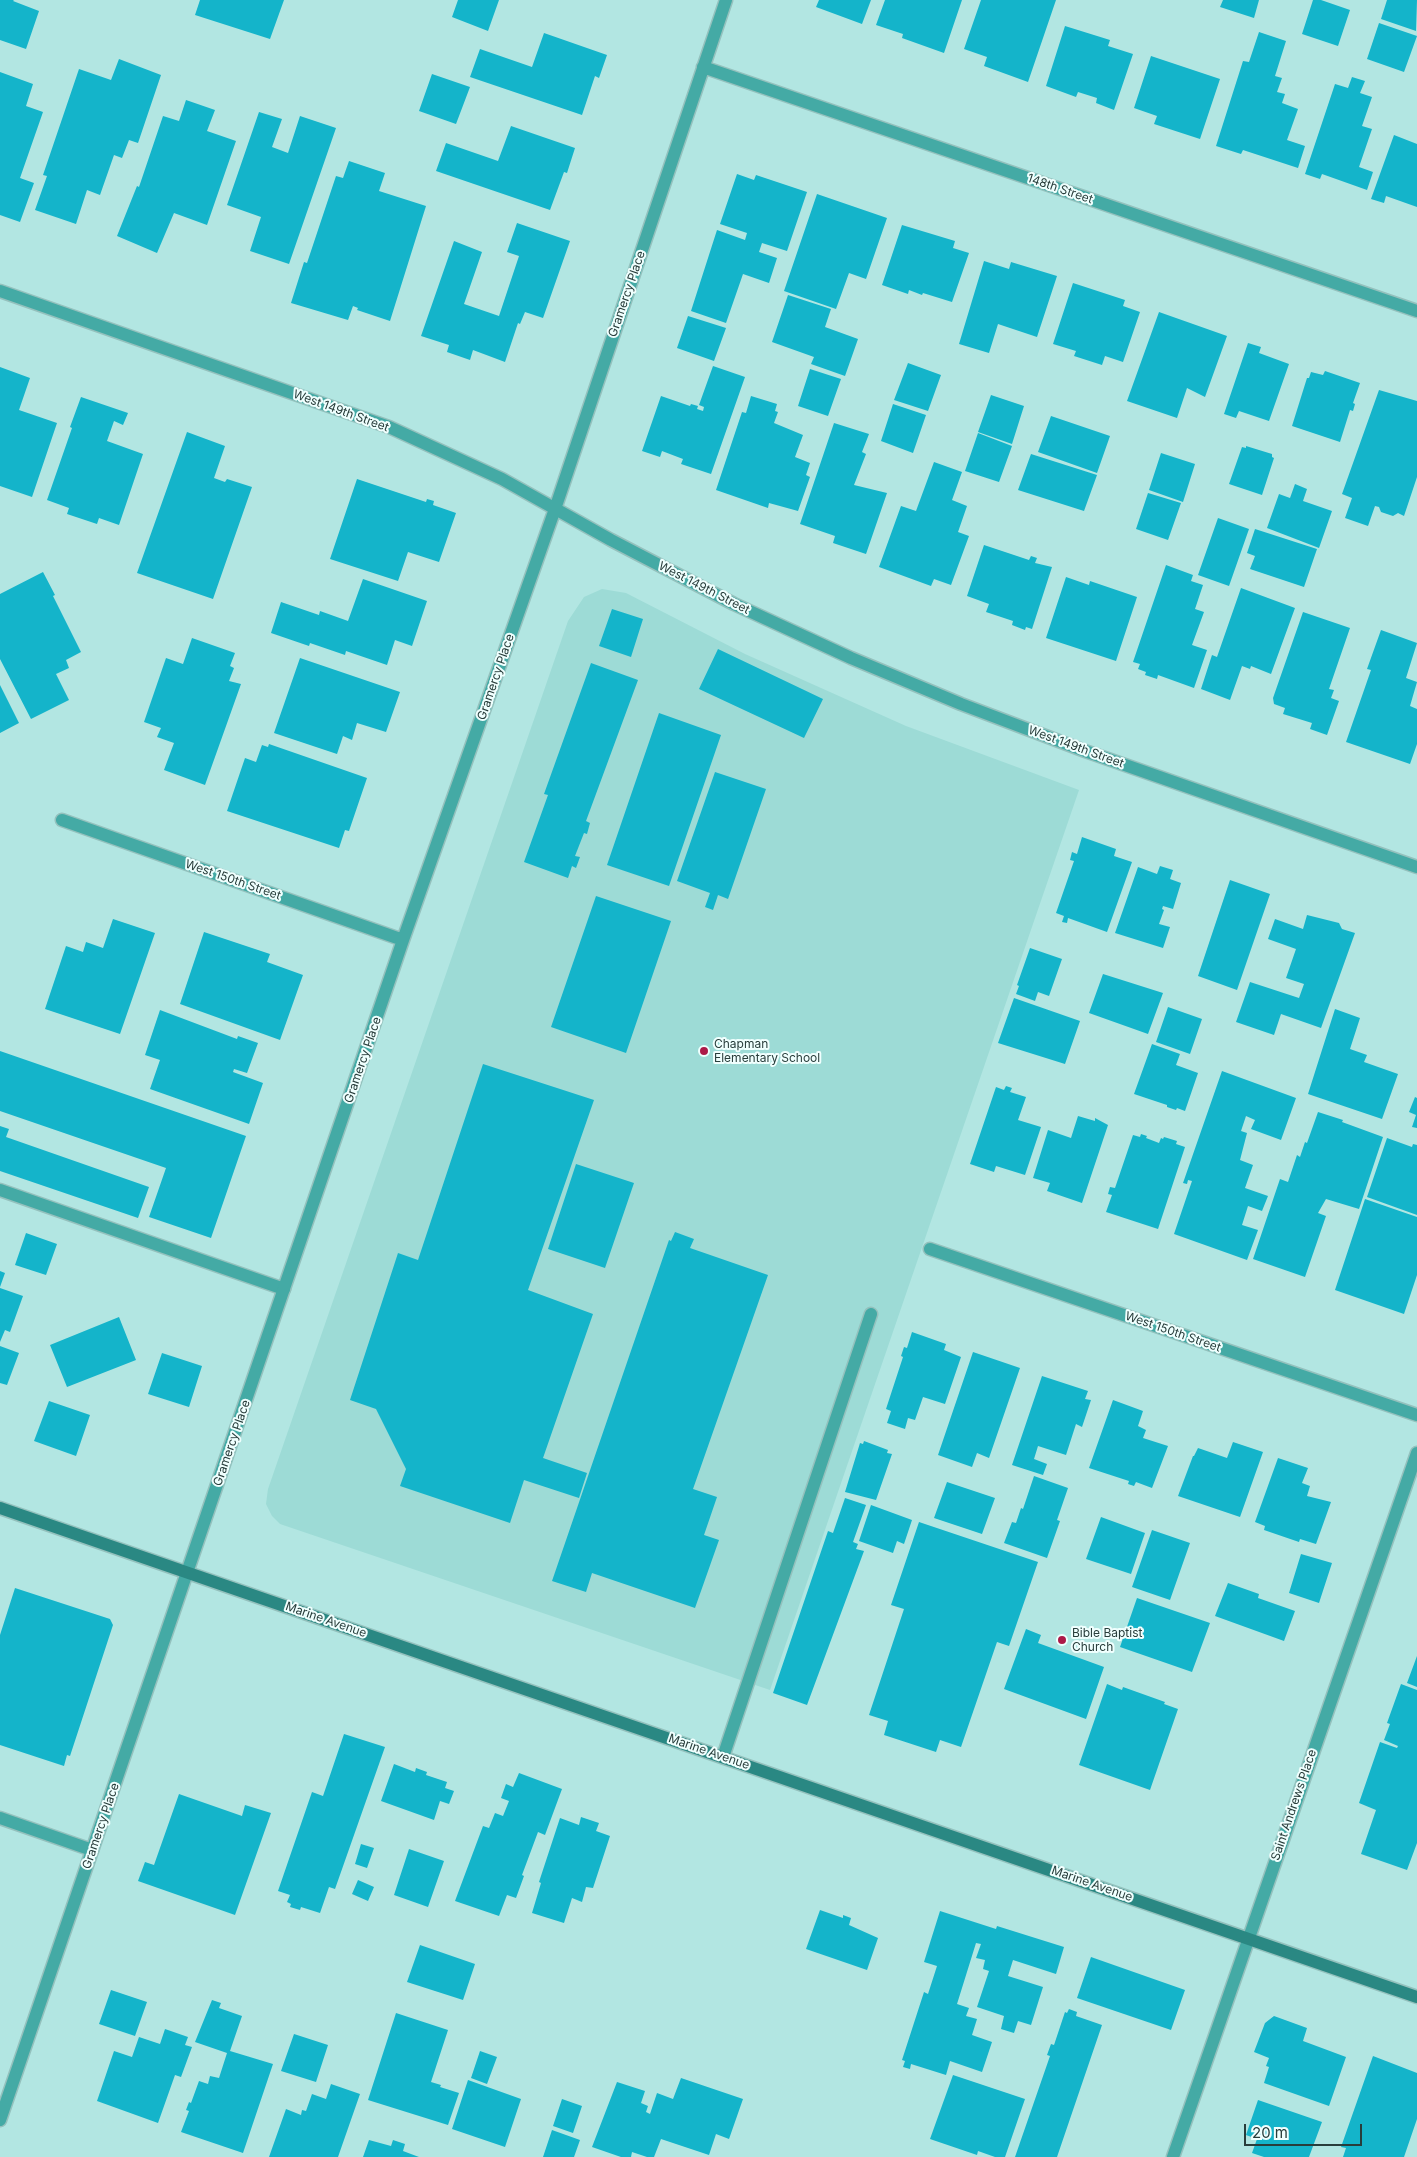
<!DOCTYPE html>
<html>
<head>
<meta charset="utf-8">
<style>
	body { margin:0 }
	#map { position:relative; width:1417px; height:2157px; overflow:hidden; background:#b2e6e2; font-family:Inter,sans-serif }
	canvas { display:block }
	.scale { position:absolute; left:1244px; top:2124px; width:118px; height:22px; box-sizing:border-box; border:2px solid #283d3b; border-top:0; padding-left:6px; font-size:15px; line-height:18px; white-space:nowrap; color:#283d3b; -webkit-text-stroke:4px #f0fffe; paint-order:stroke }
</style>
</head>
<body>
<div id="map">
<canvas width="1417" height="2157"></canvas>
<div class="scale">20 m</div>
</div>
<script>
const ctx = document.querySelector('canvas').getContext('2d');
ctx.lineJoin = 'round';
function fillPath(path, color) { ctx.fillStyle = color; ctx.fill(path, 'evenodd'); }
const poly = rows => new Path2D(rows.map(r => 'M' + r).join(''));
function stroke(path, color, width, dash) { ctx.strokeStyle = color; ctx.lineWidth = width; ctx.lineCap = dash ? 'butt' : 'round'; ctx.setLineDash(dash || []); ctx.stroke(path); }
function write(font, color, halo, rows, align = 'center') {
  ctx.font = font + ' Inter,sans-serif'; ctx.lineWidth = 4; ctx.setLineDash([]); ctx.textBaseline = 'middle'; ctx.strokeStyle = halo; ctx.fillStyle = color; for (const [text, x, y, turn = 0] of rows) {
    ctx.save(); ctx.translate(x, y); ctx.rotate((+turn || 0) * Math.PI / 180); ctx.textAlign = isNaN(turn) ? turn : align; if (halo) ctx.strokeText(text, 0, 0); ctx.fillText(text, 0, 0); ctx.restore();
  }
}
fillPath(poly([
	[602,589,626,593,745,654,906,726,1079,790,770,1690,280,1524,272,1516,266,1504,268,1489,568,621,584,597]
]), '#9ddbd6');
fillPath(poly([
	[0,0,14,0,13,1,39,11,26,49,0,40],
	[200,0,284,0,270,39,195,15],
	[458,0,499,0,488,31,452,17],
	[819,0,871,0,862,24,816,7],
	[885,0,962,0,944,53,902,38,903,34,876,25],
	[981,0,1056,0,1028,82,984,66,987,57,964,49],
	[1223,0,1259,0,1254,18,1220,7],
	[1313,0,1321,0,1350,10,1338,46,1302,34],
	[1387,0,1417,0,1416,31,1381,19],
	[1379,23,1417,36,1404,72,1367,59],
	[1065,26,1110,40,1108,46,1133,54,1114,110,1096,103,1097,98,1078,92,1076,97,1046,86],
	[1259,32,1286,41,1275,76,1282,78,1277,92,1285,94,1282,103,1298,109,1287,140,1305,146,1298,168,1243,150,1241,154,1216,146,1243,61,1249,62],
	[544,33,607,55,599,78,595,76,582,115,470,77,480,49,532,67],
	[1151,56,1220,79,1200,139,1154,124,1157,116,1134,108],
	[119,59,161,75,138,143,129,140,122,158,114,155,100,195,87,190,76,224,35,210,47,176,43,175,79,69,111,80],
	[0,72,33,84,26,106,43,112,20,178,34,183,20,222,0,215],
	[432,74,470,87,456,124,419,111],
	[1352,77,1365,81,1360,93,1372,97,1362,126,1372,129,1359,167,1373,172,1367,190,1322,174,1320,179,1305,174,1335,84,1348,88],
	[186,100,215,110,207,131,236,141,207,225,174,213,157,253,117,236,137,186,139,187,163,116,179,121],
	[259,112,282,119,272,147,288,153,300,116,336,128,289,264,250,251,261,217,227,205],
	[511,126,575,148,567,173,564,172,550,210,436,171,446,143,498,161],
	[1394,135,1417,144,1417,207,1386,196,1384,203,1371,199],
	[349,161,385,173,379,191,426,206,390,321,357,310,358,308,353,306,348,320,291,303,304,262,307,263,336,176,343,178],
	[737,174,754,180,756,175,807,192,787,251,762,243,759,252,777,258,769,283,743,274,726,323,691,311,717,230,745,240,747,233,720,224],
	[817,194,887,218,866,279,849,273,836,309,784,291],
	[517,223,570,241,543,318,525,312,520,324,518,323,505,362,473,350,470,360,447,352,449,345,421,336,454,241,482,252,464,304,499,316,519,256,507,252],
	[902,225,955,241,953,248,969,253,952,302,923,293,922,295,909,290,908,294,882,285],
	[984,261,1009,269,1011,262,1057,276,1037,337,998,324,989,353,959,344],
	[1073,283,1125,300,1123,306,1140,312,1123,362,1105,356,1102,365,1074,356,1076,351,1053,344],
	[788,295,831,309,825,327,858,339,845,376,811,364,814,357,772,342],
	[1159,312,1227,336,1205,397,1187,388,1177,418,1127,401],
	[688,316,726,328,714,361,677,348],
	[1248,343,1261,347,1259,353,1289,364,1269,421,1239,411,1236,418,1224,414],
	[908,363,941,375,928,411,894,400],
	[713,366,745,377,711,474,681,464,683,459,662,451,660,457,642,451,661,396,690,406,691,404,698,406,697,409,703,411,704,407,699,405],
	[0,367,30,378,19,410,57,423,32,497,0,486],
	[810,369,841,379,828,416,798,406],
	[1325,371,1360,383,1353,403,1355,404,1353,411,1350,410,1340,442,1292,426,1307,378,1309,378,1311,372,1323,375],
	[1379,390,1417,401,1417,477,1404,516,1398,513,1393,516,1381,512,1379,507,1375,506,1368,526,1345,518,1352,498,1342,494],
	[991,395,1024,406,1012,444,978,432],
	[751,396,777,404,775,411,778,412,774,423,803,435,795,457,810,463,806,475,810,477,798,511,769,503,768,508,716,490,742,412,746,413],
	[81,397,128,413,123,425,114,421,107,441,143,454,119,525,99,518,97,524,67,514,69,508,47,500,72,428,70,427],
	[893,404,926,415,913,453,881,441],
	[1051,416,1110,436,1097,473,1038,452],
	[834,423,869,434,862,452,866,454,854,485,887,493,866,554,833,543,835,536,800,524],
	[187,432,225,446,214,478,225,482,227,479,252,487,213,599,137,573],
	[978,433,1012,446,999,482,965,471],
	[1246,446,1272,454,1272,457,1274,458,1262,495,1229,484,1242,447,1246,448],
	[1161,453,1195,464,1183,502,1149,490],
	[1031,454,1097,475,1084,511,1018,490],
	[934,462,962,472,952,500,967,506,958,532,969,536,951,585,934,579,931,586,879,567,901,506,916,511],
	[357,479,426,502,427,499,434,501,433,505,456,513,439,562,408,552,398,581,330,559],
	[1295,484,1307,489,1303,501,1332,511,1319,548,1267,528,1279,494,1290,498],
	[1148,493,1181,503,1168,540,1136,529],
	[1218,518,1249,529,1229,586,1198,575],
	[1255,529,1317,549,1304,587,1250,569,1255,556,1247,553],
	[984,545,1029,560,1031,556,1037,558,1035,563,1052,567,1032,629,1026,627,1025,630,1012,625,1013,621,986,612,989,604,967,596],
	[1166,565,1193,575,1191,581,1203,585,1195,609,1204,612,1192,645,1207,650,1194,688,1158,675,1157,679,1145,675,1146,672,1138,669,1140,664,1133,662],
	[43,572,55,595,53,596,81,652,66,660,69,668,56,674,69,700,31,719,0,659,0,594],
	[1066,577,1089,585,1090,581,1137,597,1116,661,1046,638],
	[363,579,427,601,412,646,395,640,387,665,346,651,345,655,310,643,309,646,271,633,281,602,319,615,320,611,348,621],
	[1241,588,1295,608,1271,674,1251,666,1250,669,1242,666,1230,700,1201,689,1212,655,1217,657],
	[612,609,643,619,631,657,599,646],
	[1303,612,1350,628,1329,689,1334,690,1331,698,1339,701,1327,735,1310,729,1312,723,1283,714,1285,708,1274,704,1273,698],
	[1381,630,1417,643,1406,678,1417,682,1410,706,1417,709,1417,744,1410,764,1346,742,1371,670,1367,669],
	[192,638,235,653,230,666,234,668,229,681,241,684,205,785,164,770,174,743,157,737,161,728,144,722,166,658,183,664],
	[718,649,823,699,804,738,699,689],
	[300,658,400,692,386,732,357,723,352,740,343,736,337,754,274,733],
	[591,663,638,680,586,821,590,823,587,834,584,833,575,856,580,857,576,868,572,866,568,878,524,862,548,795,544,794],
	[0,685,19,723,0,733],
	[659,713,721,735,669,886,607,865],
	[269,744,367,778,349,831,345,830,339,848,227,811,245,758,256,762,262,745,268,747],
	[715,772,766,789,728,899,718,895,713,910,705,907,710,893,677,881],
	[1082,837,1116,849,1114,856,1132,862,1107,932,1068,918,1067,923,1062,922,1064,916,1056,913,1074,861,1070,860,1072,852,1077,854],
	[1160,866,1173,870,1170,879,1181,883,1173,909,1163,906,1162,909,1164,910,1159,924,1170,927,1163,948,1115,933,1138,867,1157,874],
	[1230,880,1270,894,1237,990,1198,976],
	[596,896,671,921,626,1053,551,1027],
	[1307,915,1339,923,1342,929,1355,933,1321,1028,1281,1014,1274,1035,1236,1022,1250,982,1299,998,1304,984,1286,978,1296,949,1268,939,1275,919,1303,929],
	[113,919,155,933,120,1034,45,1009,66,946,83,952,86,942,103,948],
	[204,932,270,954,267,962,303,975,280,1040,180,1004],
	[1030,948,1062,959,1049,996,1038,992,1035,1001,1016,994,1019,986,1017,985],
	[1103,974,1163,993,1148,1034,1089,1013],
	[1014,998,1080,1021,1065,1064,998,1043],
	[1168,1007,1202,1019,1190,1054,1156,1042],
	[1335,1009,1360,1018,1350,1049,1367,1055,1364,1062,1398,1074,1382,1119,1308,1094],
	[160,1010,237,1039,238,1036,258,1043,247,1073,234,1069,233,1072,263,1083,249,1124,150,1089,160,1060,145,1055],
	[1152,1044,1180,1054,1176,1065,1198,1073,1185,1111,1177,1108,1176,1110,1167,1107,1167,1105,1134,1094],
	[0,1051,246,1136,211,1238,149,1217,166,1168,0,1111],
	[483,1064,594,1100,528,1290,593,1314,543,1458,587,1473,579,1498,524,1480,510,1523,400,1486,406,1469,376,1409,350,1400,398,1253,418,1260],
	[1222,1071,1296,1098,1281,1140,1251,1129,1255,1120,1246,1116,1241,1131,1247,1133,1240,1160,1253,1165,1245,1188,1268,1196,1262,1211,1248,1206,1242,1225,1258,1230,1247,1260,1174,1234,1192,1181,1188,1180,1187,1184,1183,1183],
	[1006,1086,1012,1088,1010,1092,1026,1097,1018,1120,1041,1127,1025,1175,996,1166,994,1172,970,1164,996,1087,1004,1090],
	[1415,1097,1417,1098,1417,1128,1412,1127,1416,1115,1409,1112],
	[1318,1112,1343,1120,1342,1122,1383,1137,1359,1209,1326,1199,1318,1213,1326,1216,1305,1277,1253,1259,1280,1179,1288,1182,1297,1155,1300,1157,1305,1142,1307,1143],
	[1078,1116,1095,1121,1095,1118,1108,1125,1082,1203,1047,1191,1050,1183,1033,1178,1048,1130,1071,1138],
	[0,1126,9,1129,6,1137,149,1187,138,1218,0,1171],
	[1141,1134,1147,1136,1146,1138,1159,1143,1161,1138,1163,1139,1164,1137,1177,1141,1176,1144,1185,1147,1158,1229,1106,1212,1112,1195,1108,1194,1110,1187,1115,1188,1133,1135,1140,1137],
	[1387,1138,1412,1147,1413,1144,1417,1145,1417,1215,1367,1197],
	[576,1164,634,1183,605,1268,548,1249],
	[1365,1199,1417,1217,1417,1275,1404,1314,1335,1290],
	[675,1232,694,1239,690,1248,768,1275,693,1489,717,1497,704,1535,719,1540,695,1608,592,1573,586,1592,552,1581,669,1240,671,1241],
	[26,1233,57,1244,46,1275,15,1265],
	[0,1271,5,1273,0,1287],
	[0,1288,23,1296,10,1332,5,1330,0,1342],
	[119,1317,136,1360,67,1387,50,1345],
	[912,1332,946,1344,944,1350,961,1357,945,1404,923,1397,915,1420,908,1418,905,1429,887,1423,891,1411,886,1409,903,1357,901,1356,904,1347,907,1348],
	[0,1346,19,1353,7,1385,0,1383],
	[973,1352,1020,1368,989,1458,977,1453,972,1467,938,1455],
	[162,1353,202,1366,189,1407,148,1394],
	[1042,1376,1088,1391,1085,1399,1091,1400,1082,1427,1076,1424,1066,1455,1038,1446,1034,1459,1047,1464,1043,1475,1012,1465],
	[1113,1400,1143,1411,1138,1426,1146,1430,1143,1438,1168,1446,1152,1488,1136,1482,1134,1486,1128,1484,1129,1481,1089,1468],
	[49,1401,90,1415,76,1456,34,1441],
	[864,1441,888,1450,887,1453,892,1454,876,1500,845,1492,860,1443,863,1444],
	[1233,1442,1263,1452,1240,1517,1178,1496,1193,1456,1194,1456,1198,1448,1227,1458],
	[1278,1458,1308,1468,1302,1483,1310,1486,1307,1496,1331,1502,1316,1544,1300,1539,1299,1542,1264,1530,1265,1526,1255,1522],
	[1034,1476,1068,1488,1057,1520,1060,1521,1047,1558,1004,1543,1012,1522,1016,1523,1021,1508,1023,1509],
	[947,1482,995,1498,982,1534,934,1518],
	[845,1498,866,1505,853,1542,858,1544,856,1549,864,1551,807,1705,773,1693,828,1531,833,1533],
	[871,1505,912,1520,904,1544,897,1541,893,1553,859,1541],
	[1101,1517,1145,1533,1131,1574,1086,1559],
	[919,1522,1038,1562,1009,1646,997,1642,961,1747,940,1740,936,1752,884,1735,888,1721,869,1715,904,1609,891,1605],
	[1152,1530,1190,1543,1170,1600,1132,1587],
	[1301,1554,1332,1563,1319,1603,1289,1593],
	[1228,1583,1259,1594,1258,1598,1295,1611,1284,1641,1215,1616],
	[15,1588,110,1619,113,1625,70,1756,67,1755,64,1766,0,1745,0,1635],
	[1137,1598,1210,1623,1192,1672,1120,1647],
	[1026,1629,1041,1635,1038,1643,1104,1667,1086,1719,1004,1689],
	[1417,1656,1417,1687,1407,1683],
	[1107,1684,1122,1690,1123,1687,1165,1702,1164,1704,1178,1709,1150,1790,1079,1765],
	[1401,1684,1417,1690,1417,1843,1407,1870,1361,1854,1376,1810,1359,1803,1380,1742,1397,1748,1398,1746,1384,1740,1390,1724,1387,1723],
	[344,1734,385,1747,335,1889,329,1887,320,1913,301,1907,300,1910,290,1907,291,1904,287,1902,290,1895,278,1891,312,1792,323,1796],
	[394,1764,415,1772,416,1768,427,1772,426,1775,447,1782,445,1788,454,1791,449,1804,440,1801,434,1820,381,1801],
	[519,1773,562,1789,545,1835,538,1832,522,1875,524,1876,516,1898,507,1895,499,1916,455,1901,483,1826,489,1828,495,1813,503,1816,509,1801,501,1798,506,1784,513,1787],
	[179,1794,242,1816,245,1805,271,1813,235,1915,138,1881,145,1862,154,1865],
	[581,1817,599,1823,596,1831,610,1836,593,1888,586,1887,582,1902,572,1898,564,1923,532,1913,541,1883,539,1882,560,1818,579,1825],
	[361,1844,374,1848,367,1868,355,1864],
	[409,1849,444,1861,428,1907,394,1895],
	[358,1880,374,1887,368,1901,352,1894],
	[820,1910,843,1918,843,1915,851,1918,849,1925,878,1938,867,1970,806,1949],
	[940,1911,996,1929,997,1926,1064,1947,1056,1974,1013,1960,1008,1976,1043,1987,1031,2025,1018,2021,1014,2033,1001,2029,1004,2016,977,2007,989,1971,983,1969,985,1960,976,1958,981,1944,976,1943,957,2004,969,2008,966,2016,977,2019,972,2035,992,2042,982,2072,950,2061,946,2075,911,2064,910,2069,903,2067,905,2061,902,2060,924,1992,928,1994,937,1966,924,1962],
	[420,1945,475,1964,463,2000,407,1982],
	[1091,1957,1185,1990,1171,2030,1077,1998],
	[111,1990,147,2002,135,2036,99,2024],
	[212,2000,221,2003,219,2008,242,2016,230,2051,273,2064,243,2153,181,2132,189,2111,186,2110,189,2102,191,2103,199,2081,208,2084,210,2076,219,2078,227,2053,195,2042],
	[1069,2009,1077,2012,1076,2016,1102,2025,1057,2157,1015,2157,1050,2056,1047,2055,1051,2044,1054,2045,1065,2012,1067,2013],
	[396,2013,448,2030,431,2082,441,2085,440,2087,459,2093,448,2125,368,2100],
	[1274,2016,1307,2028,1303,2041,1346,2057,1329,2106,1264,2083,1269,2067,1266,2066,1269,2058,1254,2052,1265,2023],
	[165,2029,188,2037,185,2045,192,2047,181,2077,175,2075,158,2123,97,2101,114,2051,132,2057,139,2037,160,2044],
	[294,2034,328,2045,316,2082,281,2071],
	[480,2051,497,2057,487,2084,471,2078],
	[1373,2056,1417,2073,1417,2119,1404,2157,1343,2157,1346,2148,1341,2147],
	[953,2075,1025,2099,1005,2157,995,2157,978,2151,977,2155,930,2139],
	[681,2078,743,2099,729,2139,716,2134,709,2155,661,2139,654,2157,647,2157,632,2152,631,2157,621,2157,592,2147,617,2082,645,2091,641,2103,648,2106,646,2112,650,2114,657,2093,673,2099],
	[468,2080,521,2099,505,2147,452,2129],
	[331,2084,360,2094,338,2157,269,2157,286,2109,301,2115,302,2110,306,2111,312,2094,326,2099],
	[562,2099,582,2106,573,2133,553,2126],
	[1258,2100,1322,2122,1309,2157,1264,2157,1252,2153,1257,2139,1246,2135],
	[552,2130,580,2140,574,2157,543,2157],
	[369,2140,391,2146,393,2140,405,2144,403,2151,419,2157,363,2157]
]), '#14b4ca');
const lane = poly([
	[0,1190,284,1289],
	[723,1757,871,1314],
	[0,1818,92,1850]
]);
const street = poly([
	[703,67,1417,311],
	[0,291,389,427,502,479,611,540,734,604,851,658,961,704,1085,751,1417,867],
	[62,820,403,940],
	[930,1249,1417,1415],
	[0,2120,403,940,555,509,726,0],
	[1173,2157,1417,1453]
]);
const secondary = poly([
	[0,1508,1417,1997]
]);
stroke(lane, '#94c1bd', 15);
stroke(street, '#94c1bd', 15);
stroke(secondary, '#94c1bd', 15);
stroke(lane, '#44aaa5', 12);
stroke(street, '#44aaa5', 12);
stroke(secondary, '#2a8883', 12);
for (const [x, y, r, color] of [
	[704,1051,5,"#ac1948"],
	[1062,1640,5,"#ac1948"]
]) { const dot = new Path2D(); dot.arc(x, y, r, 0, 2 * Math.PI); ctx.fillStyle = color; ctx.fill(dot); stroke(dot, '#f0fffe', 2); }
write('12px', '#283d3b', '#f0fffe', [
	["148th Street",1060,189,19],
	["Gramercy Place",627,294,-71],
	["West 149th Street",341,411,20],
	["West 149th Street",704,588,27],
	["Gramercy Place",496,677,-71],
	["West 149th Street",1076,747,20],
	["West 150th Street",233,880,19],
	["Gramercy Place",363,1060,-71],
	["West 150th Street",1173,1332,19],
	["Gramercy Place",232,1443,-71],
	["Marine Avenue",326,1620,19],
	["Marine Avenue",709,1752,19],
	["Saint Andrews Place",1294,1805,-71],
	["Gramercy Place",101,1826,-71],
	["Marine Avenue",1092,1884,19]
]);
write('12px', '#283d3b', '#f0fffe', [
	["Chapman",714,1044],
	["Elementary School",714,1058],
	["Bible Baptist",1072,1633],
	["Church",1072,1647]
], 'left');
</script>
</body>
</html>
